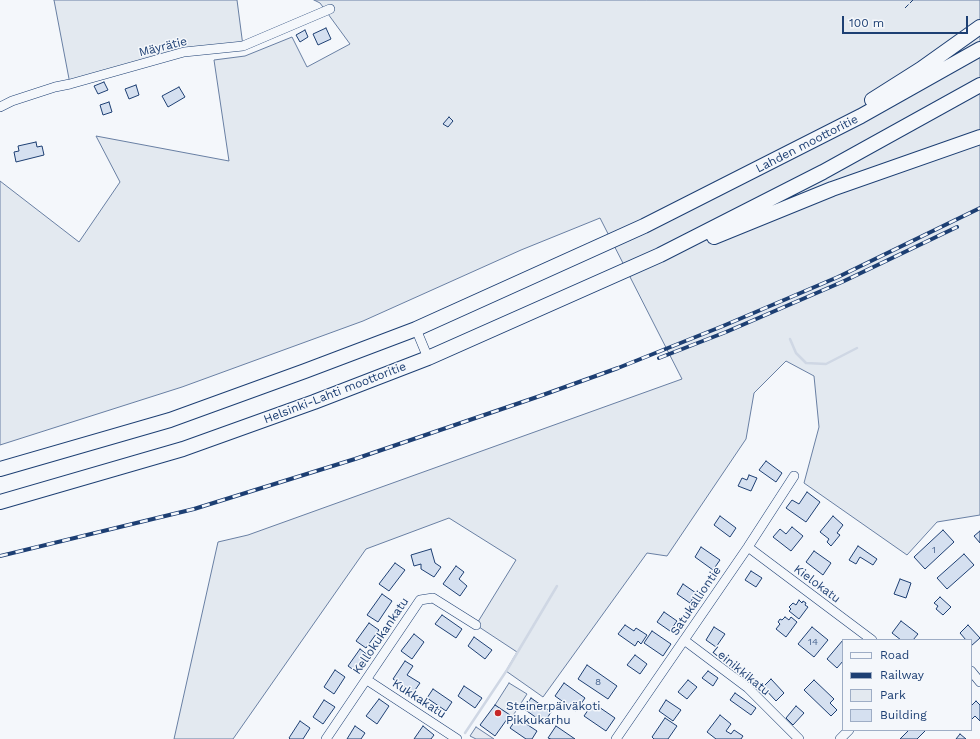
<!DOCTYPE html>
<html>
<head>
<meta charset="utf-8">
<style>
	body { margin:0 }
	#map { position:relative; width:980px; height:739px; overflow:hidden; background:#f4f7fb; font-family:"Work Sans",sans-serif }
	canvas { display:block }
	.legend { position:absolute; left:842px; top:639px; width:130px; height:92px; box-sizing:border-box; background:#f4f7fb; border:1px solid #9eadc5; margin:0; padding:5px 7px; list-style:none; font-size:12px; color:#1d3f73 }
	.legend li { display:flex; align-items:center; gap:8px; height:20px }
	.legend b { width:20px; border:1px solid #9eadc5 }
	.scale { position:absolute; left:842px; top:16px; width:126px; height:18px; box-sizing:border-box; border:2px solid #1d3f73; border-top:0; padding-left:5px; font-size:12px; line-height:14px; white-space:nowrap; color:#1d3f73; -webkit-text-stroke:3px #f4f7fb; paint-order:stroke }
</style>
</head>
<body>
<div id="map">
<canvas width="980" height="739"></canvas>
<ul class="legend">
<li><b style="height:5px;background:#f4f7fb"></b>Road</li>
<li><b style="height:5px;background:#1d3f73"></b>Railway</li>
<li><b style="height:11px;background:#e3e9f0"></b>Park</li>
<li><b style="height:11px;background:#d5e0f0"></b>Building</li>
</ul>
<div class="scale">100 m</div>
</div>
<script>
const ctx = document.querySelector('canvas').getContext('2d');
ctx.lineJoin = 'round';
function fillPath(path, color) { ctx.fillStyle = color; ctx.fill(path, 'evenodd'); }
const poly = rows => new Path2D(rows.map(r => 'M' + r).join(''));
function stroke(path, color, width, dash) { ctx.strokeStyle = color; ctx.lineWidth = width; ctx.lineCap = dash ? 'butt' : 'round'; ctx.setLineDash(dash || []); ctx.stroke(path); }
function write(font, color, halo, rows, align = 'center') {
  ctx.font = font + ' "Work Sans",sans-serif'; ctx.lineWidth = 3; ctx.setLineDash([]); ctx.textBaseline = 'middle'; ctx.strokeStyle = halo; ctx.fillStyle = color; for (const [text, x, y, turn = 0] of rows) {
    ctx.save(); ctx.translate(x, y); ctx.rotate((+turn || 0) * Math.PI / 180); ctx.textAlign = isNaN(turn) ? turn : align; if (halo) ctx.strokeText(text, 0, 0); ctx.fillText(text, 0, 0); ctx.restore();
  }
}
const green = poly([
	[54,0,237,0,243,46,184,52,70,84,54,0],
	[314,0,980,0,980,515,937,522,907,555,804,483,819,427,814,376,786,361,754,393,746,439,667,556,647,553,543,697,506,671,517,652,476,625,516,560,449,518,366,549,233,739,174,739,218,542,248,535,682,379,600,218,521,250,363,321,182,387,0,445,0,181,79,242,120,182,96,136,229,161,214,60,245,56,292,37,307,67,350,44,320,3,314,0],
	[509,683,527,694,512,717,495,705,509,683]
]);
fillPath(green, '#e3e9f0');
stroke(green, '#687fa3', 1);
const parking = poly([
	[476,727,494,739,476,739,470,736,476,727]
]);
fillPath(parking, '#e3e8f0');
stroke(parking, '#687fa3', 1);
stroke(poly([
	[790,339,796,353,806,363,826,364,857,348],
	[465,733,507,670,557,586]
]), '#cfd7e4', 2.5);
const building = poly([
	[326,28,331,39,318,45,313,34,326,28],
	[305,30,308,37,300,42,296,35,305,30],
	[104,82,108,90,98,94,94,86,104,82],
	[136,85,139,95,129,99,125,89,136,85],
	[179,87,185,97,168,107,162,96,179,87],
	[109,102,112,112,103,115,100,105,109,102],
	[449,117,453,121,448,127,443,124,449,117],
	[36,142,37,147,42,146,44,155,16,162,14,152,19,151,18,146,36,142],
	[766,461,782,473,776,482,759,470,766,461],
	[749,475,757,478,751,491,738,486,742,478,747,480,749,475],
	[807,492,820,502,806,522,786,508,792,500,799,504,807,492],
	[720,516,736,528,730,537,714,525,720,516],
	[833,516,843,525,837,533,840,535,831,546,827,542,829,539,820,532,833,516],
	[792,527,803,536,791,551,773,537,780,529,786,534,792,527],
	[943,530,954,542,925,569,914,557,943,530],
	[980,531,980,543,974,536,980,531],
	[858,546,877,559,873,565,860,557,856,564,849,560,858,546],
	[701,547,720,560,713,570,695,557,701,547],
	[431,549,435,563,441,567,434,577,421,569,421,564,414,566,411,555,431,549],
	[814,551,831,563,823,575,806,562,814,551],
	[964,554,974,565,947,589,937,578,964,554],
	[395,563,405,570,389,591,379,584,395,563],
	[456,566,464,572,459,579,467,586,460,596,443,584,456,566],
	[751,571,762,578,756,587,745,580,751,571],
	[900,579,911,583,906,598,894,594,900,579],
	[683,584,696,593,690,603,677,594,683,584],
	[382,594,392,601,378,622,367,615,382,594],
	[940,597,951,607,943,615,936,609,938,606,934,603,940,597],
	[799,600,802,603,803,601,806,603,805,605,808,607,799,619,789,611,791,609,789,607,793,603,796,605,799,600],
	[664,612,677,621,670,631,657,622,664,612],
	[442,615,462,629,456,638,435,624,442,615],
	[785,617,789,620,791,617,797,622,786,637,776,629,780,624,778,622,780,619,782,620,785,617],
	[901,621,918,634,913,640,901,640,892,633,901,621],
	[369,623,379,630,366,648,356,641,369,623],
	[625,625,634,631,636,628,647,635,641,644,638,641,635,646,618,634,625,625],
	[968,625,980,638,971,646,971,640,966,640,960,633,968,625],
	[714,627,725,634,716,647,706,640,714,627],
	[812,627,828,640,814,657,798,644,812,627],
	[652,631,671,644,663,656,644,643,652,631],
	[414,634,424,642,412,659,401,651,414,634],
	[474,637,492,650,485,659,468,646,474,637],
	[843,640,843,661,837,668,827,659,843,640],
	[360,649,369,656,358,673,348,666,360,649],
	[635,655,647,664,640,674,627,665,635,655],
	[405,661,413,666,407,675,420,683,413,693,393,679,405,661],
	[587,665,617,686,608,699,578,679,587,665],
	[335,670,345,677,334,694,324,687,335,670],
	[708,671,718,678,713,686,702,678,708,671],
	[771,679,784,693,776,701,763,687,771,679],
	[688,680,697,687,687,699,678,692,688,680],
	[814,680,834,699,830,703,837,710,831,716,804,690,814,680],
	[564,683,585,698,576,711,555,696,564,683],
	[464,686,482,698,475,708,458,696,464,686],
	[433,689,452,702,446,711,427,698,433,689],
	[735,693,756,708,751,715,730,700,735,693],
	[531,698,551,712,544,723,524,709,531,698],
	[379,699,389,706,377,724,366,716,379,699],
	[324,700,335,707,323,724,313,717,324,700],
	[666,700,681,710,673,721,659,711,666,700],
	[976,701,980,705,980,721,975,716,971,720,971,706,976,701],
	[593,703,615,718,606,731,584,716,593,703],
	[495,705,510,715,495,736,480,725,495,705],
	[796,706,804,713,793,725,786,718,796,706],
	[720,715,731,724,726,731,731,734,734,730,743,736,741,739,716,739,707,732,720,715],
	[517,718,537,731,532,739,526,739,510,728,517,718],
	[665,718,677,726,668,739,654,739,652,737,665,718],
	[300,721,310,728,303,739,290,739,289,738,300,721],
	[355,726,365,733,361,739,347,739,355,726],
	[423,726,434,735,431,739,414,739,423,726],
	[556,726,575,739,551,739,548,738,556,726],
	[909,730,926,730,917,739,900,739,909,730],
	[960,734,966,739,956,739,960,734]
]);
fillPath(building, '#d5e0f0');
stroke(building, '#1d3f73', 1);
const minor = poly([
	[0,107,12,101,55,87,70,84,184,52,243,46,330,9],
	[416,329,428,358],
	[748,547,872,640],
	[684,640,748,688,799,739],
	[971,671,980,682],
	[367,680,457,739],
	[326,739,420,600,433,598,476,625],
	[616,739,748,547,794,476],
	[840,739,849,730]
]);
const highway = poly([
	[872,100,921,69,980,27],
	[714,237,832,189,980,137],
	[0,469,170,420,305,371,416,329,644,226,861,116,980,49],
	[0,502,183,449,314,402,428,358,660,255,823,172,980,85]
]);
stroke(minor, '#1d3f73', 10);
stroke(highway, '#1d3f73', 16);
stroke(minor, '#f4f7fb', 9);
stroke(highway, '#f4f7fb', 14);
const rail = poly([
	[659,358,726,332,842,282,957,227],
	[0,556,194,509,355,459,540,396,618,368,723,326,838,277,980,208]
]);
stroke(rail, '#1d3f73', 4);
stroke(rail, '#f4f7fb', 2.5, [8]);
stroke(poly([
	[905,8,913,0]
]), '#1d3f73', 1, [5, 2]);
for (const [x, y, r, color] of [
	[498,713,4,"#c62828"]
]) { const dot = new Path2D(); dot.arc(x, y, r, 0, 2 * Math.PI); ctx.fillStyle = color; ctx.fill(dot); stroke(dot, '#f4f7fb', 1.5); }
write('10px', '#4b6792', null, [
	["1",934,550],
	["14",813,642],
	["8",598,682]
]);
write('12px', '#1d3f73', '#f4f7fb', [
	["Mäyrätie",163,47,-14],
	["Lahden moottoritie",807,144,-27],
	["Helsinki-Lahti moottoritie",335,393,-21],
	["Kielokatu",817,584,37],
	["Satukalliontie",696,601,-56],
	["Kellokukankatu",381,636,-56],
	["Leinikkikatu",741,671,39],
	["Kukkakatu",419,699,33]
]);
write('12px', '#1d3f73', '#f4f7fb', [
	["Steinerpäiväkoti",506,706],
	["Pikkukarhu",506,720]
], 'left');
</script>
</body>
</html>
